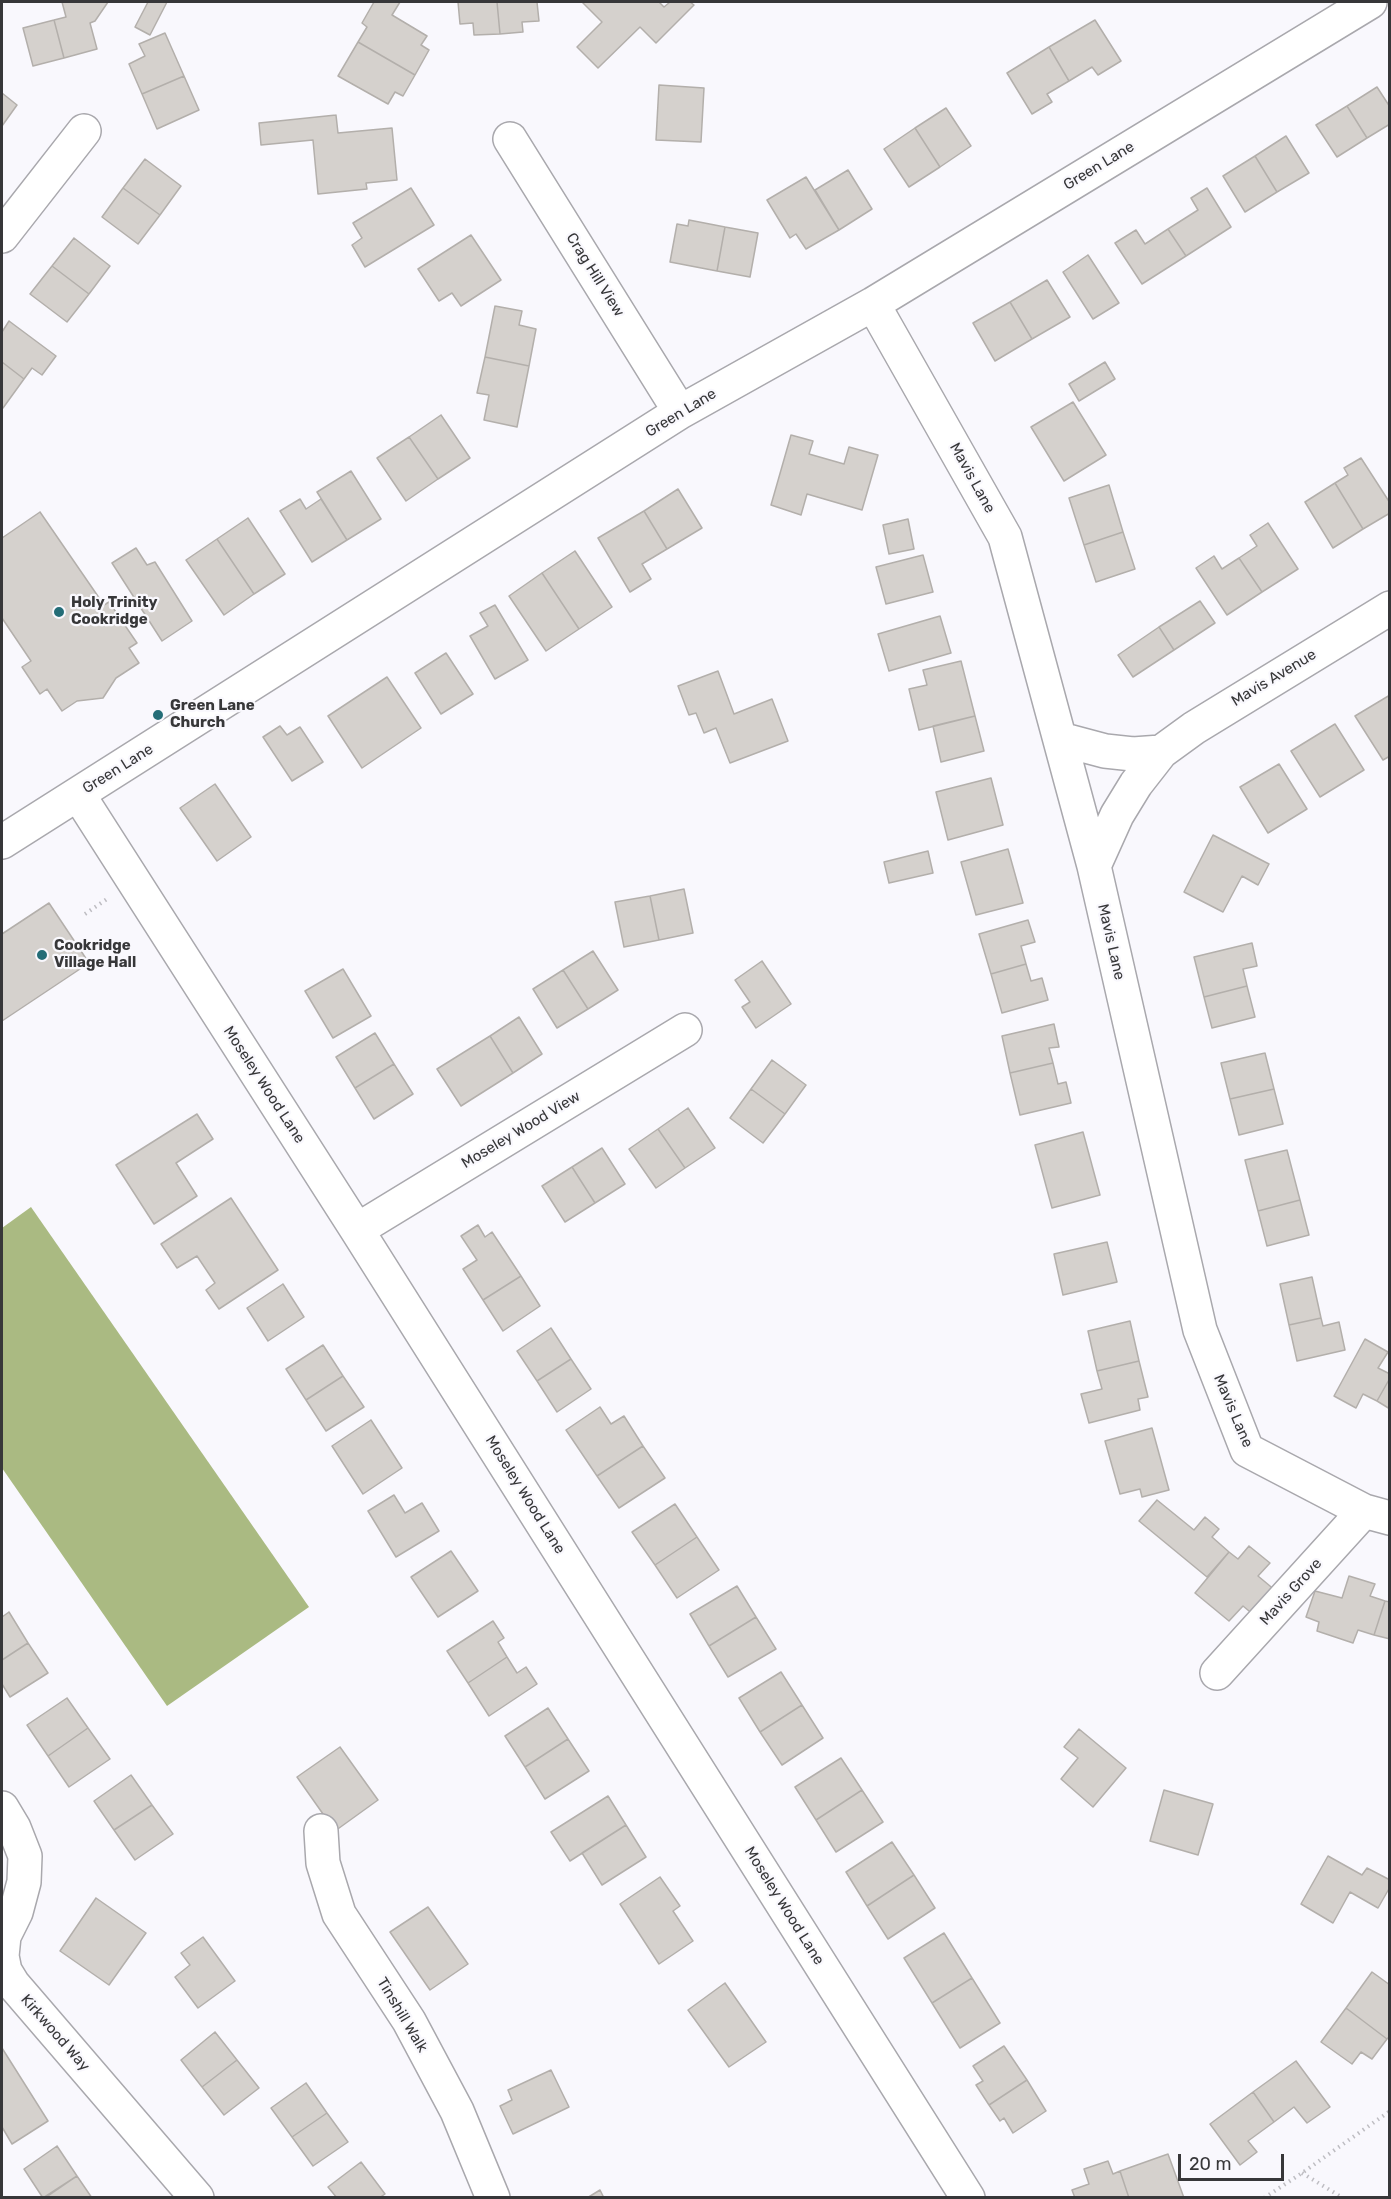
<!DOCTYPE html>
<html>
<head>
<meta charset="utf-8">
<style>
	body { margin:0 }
	#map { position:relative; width:1391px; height:2199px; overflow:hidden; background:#f9f8fd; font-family:Rubik,sans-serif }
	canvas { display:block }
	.frame { position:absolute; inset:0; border:3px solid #373739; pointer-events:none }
	.scale { position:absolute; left:1178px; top:2154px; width:106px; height:27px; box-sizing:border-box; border:3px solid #373739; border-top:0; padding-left:8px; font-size:18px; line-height:21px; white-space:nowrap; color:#373739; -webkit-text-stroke:4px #f9f8fd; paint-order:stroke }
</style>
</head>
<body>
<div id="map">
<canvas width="1391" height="2199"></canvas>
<div class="frame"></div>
<div class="scale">20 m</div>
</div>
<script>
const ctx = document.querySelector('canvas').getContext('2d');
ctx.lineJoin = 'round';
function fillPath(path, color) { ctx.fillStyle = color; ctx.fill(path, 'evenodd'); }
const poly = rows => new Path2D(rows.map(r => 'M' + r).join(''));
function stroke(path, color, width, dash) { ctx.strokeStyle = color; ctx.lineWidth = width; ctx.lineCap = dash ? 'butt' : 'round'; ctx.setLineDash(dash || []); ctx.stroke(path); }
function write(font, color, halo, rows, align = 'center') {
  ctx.font = font + ' Rubik,sans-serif'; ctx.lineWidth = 4.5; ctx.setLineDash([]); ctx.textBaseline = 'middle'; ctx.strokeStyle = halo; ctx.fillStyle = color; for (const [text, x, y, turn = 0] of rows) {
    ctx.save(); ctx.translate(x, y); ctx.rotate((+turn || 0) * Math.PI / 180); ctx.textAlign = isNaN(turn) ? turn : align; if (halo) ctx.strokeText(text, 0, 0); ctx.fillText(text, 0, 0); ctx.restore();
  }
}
fillPath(poly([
	[31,1207,309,1607,167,1706,2,1468,2,1228]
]), '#aaba82');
const building = poly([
	[62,2,108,2,95,21,90,23,97,49,64,58,54,20,66,17,62,2],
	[148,2,167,2,150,35,135,27,148,2],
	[374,2,400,2,392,15,427,36,421,45,429,50,415,75,358,42,367,27,362,23,374,2],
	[458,2,497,2,500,34,474,35,473,23,460,24,458,2],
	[497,2,537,2,539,21,522,22,523,32,500,34,497,2],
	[582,2,659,2,664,7,670,2,690,2,694,5,656,43,640,27,598,68,577,47,602,22,582,2],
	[54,20,64,58,33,66,23,28,54,20],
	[1095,20,1121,61,1098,75,1092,67,1069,81,1049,47,1095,20],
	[165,33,184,76,142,94,129,64,145,56,139,44,165,33],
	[358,42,415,75,403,96,395,92,388,104,338,76,358,42],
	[1049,47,1069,81,1047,94,1052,102,1032,114,1007,73,1049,47],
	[184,76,199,110,157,129,142,94,184,76],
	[659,85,704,88,701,142,656,140,659,85],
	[1377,87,1390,107,1390,124,1367,138,1347,106,1377,87],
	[2,93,17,105,2,126,2,93],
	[1347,106,1367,138,1337,157,1316,125,1347,106],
	[946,108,971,146,940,167,915,128,946,108],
	[336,115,338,133,392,128,397,180,366,183,367,189,318,194,313,140,261,145,259,123,336,115],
	[915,128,940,167,909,187,884,149,915,128],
	[1286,136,1309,173,1277,192,1255,156,1286,136],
	[1255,156,1277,192,1245,212,1223,176,1255,156],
	[145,159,181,186,160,215,123,188,145,159],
	[848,170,872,209,839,230,815,190,848,170],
	[806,177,839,230,806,249,796,234,790,238,767,200,806,177],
	[123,188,160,215,138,244,102,217,123,188],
	[411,188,434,225,365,267,352,245,362,238,353,223,411,188],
	[1207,188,1231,227,1186,256,1168,229,1198,210,1191,198,1207,188],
	[689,220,725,227,717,271,670,262,677,224,688,226,689,220],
	[725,227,758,233,750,277,717,271,725,227],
	[1168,229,1186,256,1142,284,1115,243,1136,230,1145,244,1168,229],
	[471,235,501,280,461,306,452,293,439,301,418,269,471,235],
	[74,238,110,266,89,294,52,266,74,238],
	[1088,255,1119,303,1093,319,1063,272,1088,255],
	[52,266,89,294,67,322,30,294,52,266],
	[1047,280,1070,317,1032,339,1010,302,1047,280],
	[1010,302,1032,339,995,361,973,323,1010,302],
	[495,306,522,311,519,325,536,329,529,366,485,357,495,306],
	[9,321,56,356,42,375,32,368,24,379,2,362,2,332,9,321],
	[485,357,529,366,517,427,484,420,489,395,477,393,485,357],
	[2,362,24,379,3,408,2,407,2,362],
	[1105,362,1115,379,1079,401,1069,384,1105,362],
	[1073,402,1106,455,1064,481,1031,427,1073,402],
	[441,415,470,458,438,479,409,437,441,415],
	[791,435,813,441,809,454,844,464,849,447,878,455,862,510,807,494,801,515,771,505,791,435],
	[409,437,438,479,406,501,377,458,409,437],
	[1361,458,1390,503,1390,513,1363,529,1335,483,1348,475,1344,468,1361,458],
	[351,471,381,519,347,540,317,492,351,471],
	[1335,483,1363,529,1333,548,1305,502,1335,483],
	[1109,485,1123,532,1084,545,1069,498,1109,485],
	[678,489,702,528,667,549,644,511,678,489],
	[300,499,306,509,321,499,347,540,312,562,280,511,300,499],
	[644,511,667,549,642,564,651,579,630,592,598,538,644,511],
	[40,512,104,605,109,602,137,643,129,648,139,663,116,678,103,698,77,701,62,711,47,689,40,694,22,667,31,661,2,618,2,538,40,512],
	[248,518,285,574,254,594,217,539,248,518],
	[908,519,914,549,889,554,883,525,908,519],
	[1268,523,1298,569,1262,592,1239,558,1257,546,1250,535,1268,523],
	[1123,532,1135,569,1096,582,1084,545,1123,532],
	[217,539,254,594,224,615,186,560,217,539],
	[136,548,147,565,155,562,192,621,162,641,112,563,136,548],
	[575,551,612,607,579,629,542,573,575,551],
	[923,555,933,592,886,604,876,567,923,555],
	[1214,556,1222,569,1239,558,1262,592,1227,615,1196,568,1214,556],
	[542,573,579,629,546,651,509,596,542,573],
	[1200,601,1215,623,1174,650,1159,627,1200,601],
	[495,605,528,660,495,679,470,636,488,626,480,613,495,605],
	[940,616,951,653,889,671,878,634,940,616],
	[1159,627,1174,650,1133,677,1118,655,1159,627],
	[446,653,473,694,441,714,415,673,446,653],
	[961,661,975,716,919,730,909,689,927,685,923,670,961,661],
	[718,671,734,714,772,699,788,741,730,763,716,728,704,733,696,713,689,715,678,686,718,671],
	[387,677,421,728,362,768,328,716,387,677],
	[1390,695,1390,756,1383,760,1355,716,1390,695],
	[975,716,984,751,941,762,933,726,975,716],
	[1335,724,1364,770,1320,797,1291,751,1335,724],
	[280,726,287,735,300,727,323,762,292,781,263,737,280,726],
	[1279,764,1307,809,1268,833,1240,787,1279,764],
	[991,778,1003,825,948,840,936,792,991,778],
	[215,784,251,837,217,861,180,808,215,784],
	[1213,835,1269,864,1258,885,1242,876,1223,912,1184,892,1213,835],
	[1008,849,1023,903,976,915,961,862,1008,849],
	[928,851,933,873,889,883,884,862,928,851],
	[684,889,693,933,659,940,650,896,684,889],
	[650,896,659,940,624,947,615,902,650,896],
	[49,903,89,963,2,1021,2,934,49,903],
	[1028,920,1035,942,1021,946,1026,964,991,974,979,934,1028,920],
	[1252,943,1257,966,1243,969,1247,986,1204,997,1194,957,1252,943],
	[593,951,618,990,588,1009,563,970,593,951],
	[762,961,791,1004,756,1028,742,1007,750,1002,735,980,762,961],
	[1026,964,1031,981,1042,978,1048,1000,1002,1013,991,974,1026,964],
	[343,969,371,1016,333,1038,305,991,343,969],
	[563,970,588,1009,557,1028,533,989,563,970],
	[1247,986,1255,1017,1212,1028,1204,997,1247,986],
	[519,1017,542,1054,513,1073,490,1036,519,1017],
	[1054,1024,1059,1047,1049,1048,1053,1063,1010,1073,1002,1036,1054,1024],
	[375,1033,394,1064,355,1088,336,1057,375,1033],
	[490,1036,513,1073,461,1106,437,1069,490,1036],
	[1265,1053,1274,1089,1230,1099,1221,1063,1265,1053],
	[772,1060,806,1085,785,1114,751,1089,772,1060],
	[1053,1063,1058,1084,1066,1082,1071,1103,1020,1115,1010,1073,1053,1063],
	[394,1064,413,1094,374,1119,355,1088,394,1064],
	[751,1089,785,1114,763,1143,730,1118,751,1089],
	[1274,1089,1283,1124,1239,1135,1230,1099,1274,1089],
	[688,1108,715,1148,685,1168,658,1129,688,1108],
	[197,1114,213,1139,176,1163,197,1196,154,1224,116,1165,197,1114],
	[658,1129,685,1168,656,1188,629,1149,658,1129],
	[1083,1132,1100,1195,1052,1208,1035,1145,1083,1132],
	[602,1148,625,1184,595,1203,572,1167,602,1148],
	[1287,1150,1300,1200,1258,1211,1245,1160,1287,1150],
	[572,1167,595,1203,565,1222,542,1186,572,1167],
	[231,1198,278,1270,219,1309,206,1290,215,1283,197,1256,177,1268,161,1244,231,1198],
	[1300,1200,1309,1235,1267,1246,1258,1211,1300,1200],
	[478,1225,485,1237,492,1232,521,1276,483,1300,463,1269,477,1260,461,1236,478,1225],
	[1107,1242,1117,1282,1063,1295,1054,1254,1107,1242],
	[521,1276,540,1306,503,1331,483,1300,521,1276],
	[1312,1277,1321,1318,1289,1325,1280,1284,1312,1277],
	[283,1284,304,1317,268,1341,247,1308,283,1284],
	[1321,1318,1323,1326,1339,1322,1345,1350,1297,1361,1289,1325,1321,1318],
	[1130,1321,1139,1361,1097,1371,1088,1331,1130,1321],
	[551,1328,571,1359,537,1381,517,1351,551,1328],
	[1365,1339,1388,1352,1378,1368,1390,1374,1390,1378,1377,1401,1363,1394,1356,1408,1334,1396,1365,1339],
	[323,1345,343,1376,306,1400,286,1369,323,1345],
	[571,1359,591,1389,557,1412,537,1381,571,1359],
	[1139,1361,1148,1397,1138,1399,1140,1410,1089,1423,1081,1394,1102,1389,1097,1371,1139,1361],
	[343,1376,364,1407,326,1431,306,1400,343,1376],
	[1390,1378,1390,1409,1377,1401,1390,1378],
	[600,1407,611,1424,624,1416,643,1446,597,1476,566,1430,600,1407],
	[371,1420,402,1468,363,1494,332,1446,371,1420],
	[1152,1428,1169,1490,1142,1497,1140,1489,1120,1494,1105,1441,1152,1428],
	[643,1446,665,1478,619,1508,597,1476,643,1446],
	[394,1495,405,1513,422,1503,439,1531,396,1557,368,1511,394,1495],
	[1157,1500,1194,1530,1205,1517,1219,1529,1212,1537,1229,1552,1207,1577,1139,1521,1157,1500],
	[675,1504,697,1537,655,1565,632,1532,675,1504],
	[697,1537,719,1570,677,1598,655,1565,697,1537],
	[1249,1546,1270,1563,1258,1576,1276,1591,1255,1616,1243,1606,1229,1621,1195,1593,1229,1552,1238,1559,1249,1546],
	[451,1551,478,1591,438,1617,411,1577,451,1551],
	[1349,1576,1375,1584,1370,1596,1385,1601,1374,1635,1358,1630,1353,1643,1317,1631,1319,1622,1306,1617,1315,1591,1342,1598,1349,1576],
	[737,1586,756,1617,709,1646,690,1614,737,1586],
	[1385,1601,1390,1602,1390,1639,1374,1635,1385,1601],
	[9,1612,28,1643,2,1660,2,1617,9,1612],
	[756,1617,776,1649,728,1677,709,1646,756,1617],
	[493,1621,504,1638,498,1642,507,1657,468,1683,447,1651,493,1621],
	[28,1643,48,1673,10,1697,2,1684,2,1660,28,1643],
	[507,1657,517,1673,526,1667,537,1684,489,1716,468,1683,507,1657],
	[781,1672,802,1705,760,1732,739,1698,781,1672],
	[67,1698,88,1728,48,1756,27,1725,67,1698],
	[802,1705,823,1738,782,1765,760,1732,802,1705],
	[548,1708,568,1739,525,1767,505,1736,548,1708],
	[88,1728,110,1759,69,1787,48,1756,88,1728],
	[1079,1729,1126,1768,1093,1807,1061,1779,1078,1758,1064,1747,1079,1729],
	[568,1739,589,1771,545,1799,525,1767,568,1739],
	[340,1747,378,1800,335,1831,297,1777,340,1747],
	[841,1758,862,1790,816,1820,795,1787,841,1758],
	[131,1775,152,1805,114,1830,94,1801,131,1775],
	[862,1790,883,1822,836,1852,816,1820,862,1790],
	[1164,1790,1213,1804,1198,1855,1150,1841,1164,1790],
	[608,1796,626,1825,570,1861,551,1832,608,1796],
	[152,1805,173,1834,135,1860,114,1830,152,1805],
	[626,1825,646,1857,602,1885,582,1853,626,1825],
	[892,1842,914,1875,867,1906,846,1872,892,1842],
	[1328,1856,1362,1875,1367,1868,1390,1880,1390,1887,1378,1908,1350,1892,1333,1923,1301,1904,1328,1856],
	[914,1875,935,1908,888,1939,867,1906,914,1875],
	[660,1877,680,1906,673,1911,693,1941,659,1964,620,1904,660,1877],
	[96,1898,146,1933,109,1985,60,1951,96,1898],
	[428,1907,468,1964,430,1990,390,1932,428,1907],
	[944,1933,972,1978,932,2003,904,1958,944,1933],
	[203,1937,235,1981,198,2008,175,1977,190,1965,181,1953,203,1937],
	[1372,1972,1390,1985,1390,2036,1387,2039,1346,2008,1372,1972],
	[972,1978,1000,2023,960,2048,932,2003,972,1978],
	[725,1983,766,2042,729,2067,688,2010,725,1983],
	[1346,2008,1387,2039,1372,2059,1361,2052,1352,2064,1321,2042,1346,2008],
	[215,2032,237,2060,202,2087,181,2060,215,2032],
	[1004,2046,1027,2080,989,2105,976,2085,983,2081,973,2066,1004,2046],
	[2,2048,48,2121,12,2144,2,2127,2,2048],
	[237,2060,259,2088,224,2115,202,2087,237,2060],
	[1296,2061,1330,2107,1307,2123,1294,2107,1274,2122,1253,2092,1296,2061],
	[551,2070,569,2107,513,2134,500,2106,512,2100,508,2090,551,2070],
	[1027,2080,1046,2111,1013,2133,1004,2118,1000,2121,989,2105,1027,2080],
	[306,2083,327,2113,292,2137,271,2108,306,2083],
	[1253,2092,1274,2122,1248,2141,1257,2152,1240,2165,1210,2124,1253,2092],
	[327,2113,348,2142,313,2166,292,2137,327,2113],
	[57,2146,77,2176,43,2198,24,2169,57,2146],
	[1168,2154,1184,2198,1129,2198,1120,2171,1168,2154],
	[1108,2161,1113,2174,1120,2171,1129,2198,1075,2198,1072,2190,1089,2184,1084,2169,1108,2161],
	[361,2162,385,2194,379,2198,337,2198,328,2187,361,2162],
	[77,2176,92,2198,45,2198,77,2176],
	[600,2190,604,2198,587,2198,600,2190]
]);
fillPath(building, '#d5d1cd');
stroke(building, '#b3afab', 1.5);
const minor = poly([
	[510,139,680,412],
	[2,236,84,131],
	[873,304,1005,537,1094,866,1200,1330,1247,1450,1364,1511,1390,1518],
	[1060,739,1105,751,1133,754,1161,752,1194,728,1390,608],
	[78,794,357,1230,968,2198],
	[2,842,680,412,873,304,1370,2],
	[1094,866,1117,815,1136,784,1161,752],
	[357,1230,685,1030],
	[1217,1673,1364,1511],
	[2,1808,14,1828,25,1856,24,1882,16,1912,4,1936,2,1956,5,1971,13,1984,197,2198],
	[321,1831,323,1863,339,1914,409,2021,457,2111,493,2198]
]);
stroke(minor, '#a9a8ad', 36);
stroke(poly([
	[85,914,107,899],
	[1302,2173,1343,2198],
	[1264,2198,1302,2173,1390,2111]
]), '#bebdc2', 4, [1.5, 4.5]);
stroke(minor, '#fff', 33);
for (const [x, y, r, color] of [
	[59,612,6,"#246d77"],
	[158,715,6,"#246d77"],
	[42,955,6,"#246d77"]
]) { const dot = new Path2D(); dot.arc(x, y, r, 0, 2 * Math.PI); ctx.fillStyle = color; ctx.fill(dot); stroke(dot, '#f9f8fd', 2); }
write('15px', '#373739', '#f9f8fd', [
	["Green Lane",1099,166,-31],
	["Crag Hill View",595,275,58],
	["Green Lane",681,413,-31],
	["Mavis Lane",972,478,61],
	["Mavis Avenue",1274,678,-31],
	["Green Lane",118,769,-32],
	["Mavis Lane",1111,942,77],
	["Moseley Wood Lane",264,1085,57],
	["Moseley Wood View",521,1130,-31],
	["Mavis Lane",1233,1411,67],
	["Moseley Wood Lane",525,1495,58],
	["Mavis Grove",1291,1592,-48],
	["Moseley Wood Lane",784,1906,58],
	["Tinshill Walk",402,2015,59],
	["Kirkwood Way",55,2033,49]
]);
write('bold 15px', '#373739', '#f9f8fd', [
	["Holy Trinity",71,603],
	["Cookridge",71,620],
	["Green Lane",170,706],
	["Church",170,723],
	["Cookridge",54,946],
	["Village Hall",54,963]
], 'left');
</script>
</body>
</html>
